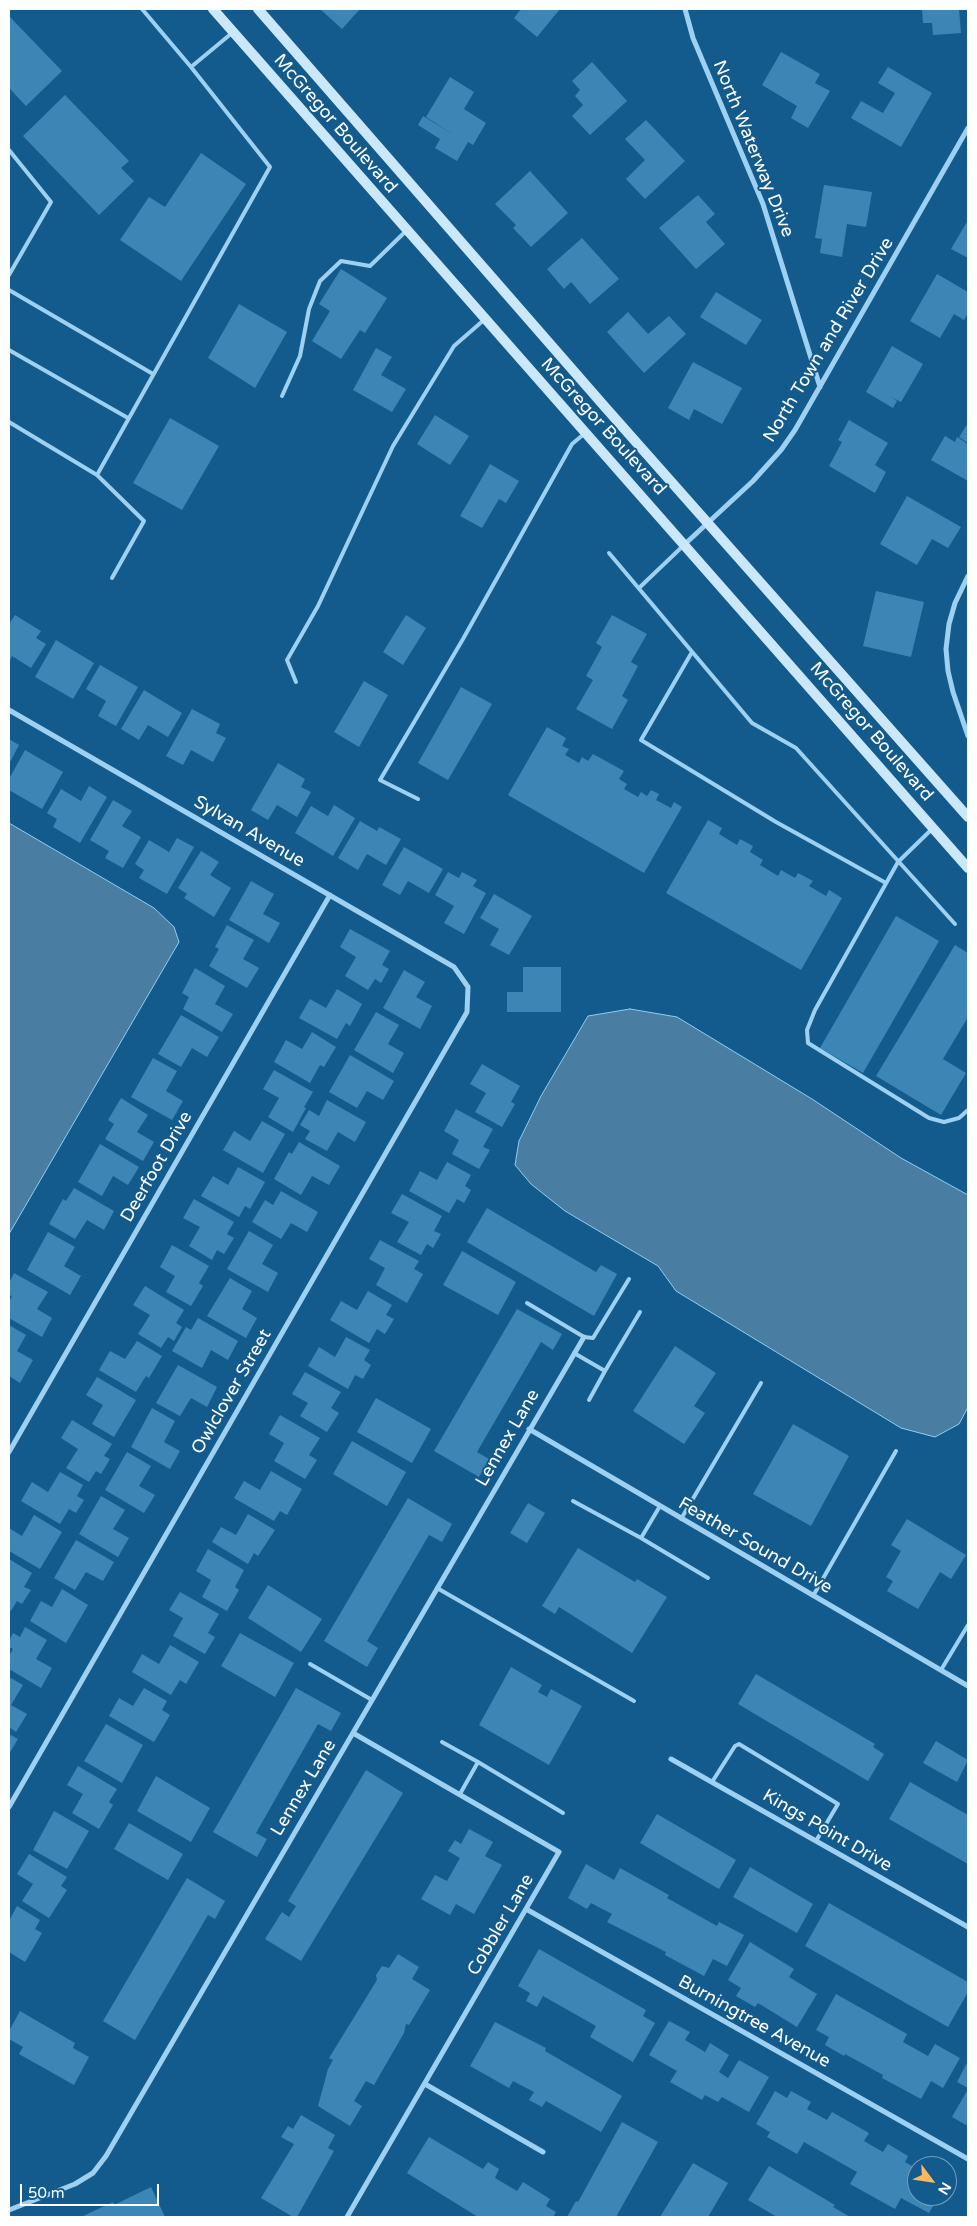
<!DOCTYPE html>
<html>
<head>
<meta charset="utf-8">
<style>
	body { margin:0 }
	#map { position:relative; width:977px; height:2226px; overflow:hidden; background:#145b8d; font-family:"Varela Round",sans-serif }
	canvas { display:block }
	.frame { position:absolute; inset:0; border:10px solid #fff; pointer-events:none }
	.north { position:absolute; left:907px; top:2156px; width:50px; height:50px; box-sizing:border-box; background:#145b8d; border:1px solid #729dbb; border-radius:50%; rotate:121deg; font-size:14px; font-weight:700; line-height:20px; text-align:center; color:#fff }
	.north::after { content:''; display:block; margin:auto; width:18px; height:22px; background:#ffb75d; clip-path:polygon(50% 0,100% 100%,50% 72%,0 100%) }
	.scale { position:absolute; left:20px; top:2184px; width:139px; height:22px; box-sizing:border-box; border:2px solid #fff; border-top:0; padding-left:6px; font-size:15px; line-height:18px; white-space:nowrap; color:#fff; -webkit-text-stroke:4px #145b8d; paint-order:stroke }
</style>
</head>
<body>
<div id="map">
<canvas width="977" height="2226"></canvas>
<div class="frame"></div>
<div class="north">N</div>
<div class="scale">50 m</div>
</div>
<script>
const ctx = document.querySelector('canvas').getContext('2d');
ctx.lineJoin = 'round';
function fillPath(path, color) { ctx.fillStyle = color; ctx.fill(path, 'evenodd'); }
const poly = rows => new Path2D(rows.map(r => 'M' + r).join(''));
function stroke(path, color, width, dash) { ctx.strokeStyle = color; ctx.lineWidth = width; ctx.lineCap = dash ? 'butt' : 'round'; ctx.setLineDash(dash || []); ctx.stroke(path); }
function write(font, color, halo, rows, align = 'center') {
  ctx.font = font + ' "Varela Round",sans-serif'; ctx.lineWidth = 4; ctx.setLineDash([]); ctx.textBaseline = 'middle'; ctx.strokeStyle = halo; ctx.fillStyle = color; for (const [text, x, y, turn = 0] of rows) {
    ctx.save(); ctx.translate(x, y); ctx.rotate((+turn || 0) * Math.PI / 180); ctx.textAlign = isNaN(turn) ? turn : align; if (halo) ctx.strokeText(text, 0, 0); ctx.fillText(text, 0, 0); ctx.restore();
  }
}
const water = poly([
	[9,823,154,908,174,927,179,942,9,1234,9,823],
	[630,1009,677,1017,812,1099,901,1158,968,1195,968,1407,959,1424,935,1437,901,1428,676,1291,658,1266,565,1211,531,1184,515,1165,519,1141,541,1096,588,1016,630,1009]
]);
fillPath(water, '#497ea2');
stroke(water, '#8fcdf4', 1);
fillPath(poly([
	[320,9,360,9,342,29],
	[521,9,560,9,537,37,514,18],
	[922,9,959,9,961,33,933,35,932,23,923,23],
	[9,16,62,71,26,106,9,88],
	[781,52,820,74,815,83,830,91,808,128,791,118,797,106,762,85],
	[592,62,627,101,590,135,572,116,583,105,575,96,580,90,572,81],
	[888,67,932,93,901,147,851,118,861,101,883,113,895,93,878,83],
	[450,77,474,92,464,109,486,123,473,145,468,142,457,161,435,148,440,139,418,125,423,116,454,135,426,117],
	[65,95,129,161,121,168,134,181,99,215,23,136],
	[646,120,685,161,645,199,626,179,645,160,625,139],
	[201,153,246,184,181,281,120,240,149,197,165,207],
	[530,171,568,213,531,247,513,228,516,225,495,204],
	[824,185,872,192,866,227,847,224,842,257,820,253,822,239,815,238],
	[698,195,715,214,706,222,725,244,696,269,659,228],
	[968,220,968,258,951,249],
	[582,238,619,279,590,304,571,282,564,289,547,269],
	[341,269,387,298,365,333,360,330,341,359,312,341,330,311,319,304],
	[937,274,968,292,968,313,964,320,954,314,940,338,910,321],
	[716,292,762,320,746,345,700,317],
	[239,304,287,332,255,388,208,358],
	[628,312,648,334,669,316,686,334,644,373,607,332],
	[892,346,923,364,901,402,891,397,897,401,893,408,866,392],
	[376,348,392,357,381,375,406,389,392,412,353,390],
	[693,362,742,388,722,424,694,409,689,420,668,408],
	[435,415,469,436,450,465,417,444],
	[170,418,219,446,182,510,133,483],
	[849,420,888,443,875,465,886,472,875,493,829,466,842,442,838,440],
	[968,423,968,443,959,437],
	[945,436,955,442,957,437,968,444,968,481,931,460],
	[490,464,519,481,506,503,499,499,482,528,460,516],
	[907,496,961,527,948,548,932,539,917,565,880,544],
	[876,591,924,602,911,657,863,646],
	[15,615,41,631,36,638,46,644,31,668,12,656,9,662,9,624],
	[406,615,426,628,403,665,383,652],
	[612,615,647,634,631,662,638,666,622,696,628,700,612,729,576,709,593,680,586,676,602,647,596,643],
	[56,640,94,663,73,699,35,677],
	[100,665,138,687,116,726,98,716,106,701,86,689],
	[364,681,388,695,359,747,334,732],
	[461,687,492,704,448,780,418,763],
	[144,690,182,713,168,737,148,725,139,740,121,729],
	[192,709,220,724,216,733,226,738,213,762,191,750,183,765,166,756],
	[547,727,566,738,562,746,569,749,565,755,579,763,582,757,588,761,593,754,624,771,619,779,627,784,624,789,638,797,641,792,647,796,651,790,659,794,656,800,671,808,674,802,682,807,644,873,508,795],
	[9,739,19,745,9,764],
	[25,750,63,772,42,809,9,790,9,779],
	[278,763,305,779,301,787,311,792,297,817,277,805,268,820,251,810],
	[89,786,107,797,80,843,53,827,57,819,47,813,61,789,81,801],
	[113,800,132,811,122,826,141,837,123,868,105,858,109,851,90,840],
	[334,805,355,818,333,856,295,833,311,806,328,816],
	[708,820,722,828,719,834,737,845,740,839,753,846,750,852,763,860,760,865,778,876,781,870,795,878,798,873,813,881,809,886,826,896,829,890,842,898,801,970,666,893],
	[360,821,377,831,379,827,401,839,386,865,367,854,358,870,338,858],
	[177,838,194,847,167,894,139,878,144,870,135,864,149,840,169,852],
	[404,847,443,869,429,893,408,881,400,895,382,885],
	[201,851,219,862,210,875,231,888,214,917,184,898,187,894,178,888],
	[448,872,459,878,462,872,477,880,473,886,486,893,464,934,444,923,454,906,435,895],
	[251,881,274,894,263,914,280,923,269,943,229,920],
	[494,894,532,916,509,955,490,945,499,929,480,918],
	[896,916,939,941,863,1073,820,1048],
	[227,925,254,940,243,959,259,968,247,988,209,966,219,949,215,947],
	[350,929,390,951,382,965,389,969,381,983,375,979,368,990,345,976,356,957,340,947],
	[955,945,968,953,968,1017,943,1059,966,1073,941,1115,876,1076],
	[523,967,561,967,561,1012,507,1012,507,992,523,992],
	[195,968,225,986,215,1004,233,1014,222,1032,183,1009,189,997,182,993],
	[404,970,425,982,416,997,432,1006,420,1029,383,1008],
	[337,989,362,1004,350,1026,346,1023,337,1039,299,1018,310,999,326,1008],
	[376,1012,399,1025,388,1044,404,1053,393,1073,354,1050],
	[181,1015,219,1037,207,1057,192,1048,181,1067,158,1054],
	[312,1032,336,1047,324,1067,320,1065,310,1083,274,1062,286,1040,302,1049],
	[350,1055,394,1081,383,1100,367,1091,357,1108,329,1092],
	[153,1058,177,1071,166,1091,183,1101,172,1120,131,1097],
	[482,1064,520,1086,511,1102,515,1104,502,1127,475,1112,486,1093,470,1084],
	[274,1070,313,1092,304,1107,306,1108,293,1132,268,1117,279,1098,263,1089],
	[121,1098,148,1115,137,1132,154,1142,143,1161,105,1139,114,1124,108,1120],
	[327,1100,366,1122,355,1142,338,1132,327,1151,305,1139,310,1131,300,1125,309,1110,319,1116],
	[456,1109,493,1129,483,1147,490,1150,479,1169,452,1154,459,1140,444,1131],
	[262,1121,285,1134,263,1173,223,1150,234,1131,250,1141],
	[299,1142,340,1166,329,1185,312,1176,301,1195,274,1179,289,1152,292,1154],
	[100,1144,139,1167,128,1185,113,1176,102,1196,78,1182],
	[447,1162,471,1175,465,1186,471,1190,464,1203,457,1199,449,1213,409,1191,420,1171,437,1180],
	[238,1167,265,1182,250,1209,245,1206,239,1217,201,1196,213,1176,228,1185],
	[74,1188,114,1211,104,1230,87,1220,75,1239,49,1224,63,1199,66,1201],
	[281,1191,318,1212,307,1232,291,1223,281,1239,252,1222,265,1200,273,1205],
	[402,1194,442,1216,434,1231,441,1234,433,1248,427,1244,421,1255,397,1242,409,1222,391,1213],
	[194,1199,234,1222,227,1234,234,1238,224,1254,217,1250,212,1260,189,1246,200,1227,183,1218],
	[487,1208,596,1272,601,1265,617,1274,594,1316,467,1242],
	[249,1231,273,1245,262,1264,278,1273,268,1292,227,1269],
	[48,1232,75,1247,64,1266,81,1276,70,1295,27,1270],
	[380,1240,419,1261,414,1269,423,1274,407,1303,376,1285,385,1268,369,1259],
	[172,1245,209,1266,199,1283,203,1286,191,1306,166,1292,175,1276,160,1267],
	[462,1251,516,1282,498,1315,443,1285],
	[14,1273,48,1292,37,1309,52,1318,42,1337,9,1318,9,1302,12,1296,9,1295,9,1283],
	[230,1278,252,1291,242,1309,257,1318,246,1338,207,1316],
	[145,1286,184,1310,176,1323,182,1327,174,1341,168,1337,161,1348,138,1334,150,1315,133,1305],
	[368,1291,392,1305,386,1315,394,1319,385,1334,377,1329,369,1343,330,1320,341,1301,357,1310],
	[517,1309,562,1334,553,1350,541,1342,477,1452,489,1459,479,1477,434,1451],
	[198,1318,238,1341,228,1360,211,1350,202,1368,172,1351,186,1327,191,1330],
	[9,1325,26,1335,17,1351,33,1360,20,1383,9,1376],
	[346,1337,370,1350,364,1360,371,1365,363,1379,355,1375,348,1389,308,1366,319,1347,335,1357],
	[137,1341,162,1356,149,1378,146,1376,136,1392,99,1370,110,1351,125,1359],
	[675,1346,716,1373,694,1406,705,1413,684,1444,633,1411],
	[178,1365,217,1387,207,1407,191,1398,180,1416,156,1403],
	[305,1372,341,1392,331,1408,339,1413,327,1432,300,1416,308,1403,292,1394],
	[97,1377,136,1400,114,1437,92,1424,103,1405,86,1395],
	[376,1398,431,1429,412,1463,357,1432],
	[152,1408,175,1421,164,1442,180,1451,170,1469,131,1447],
	[280,1415,320,1438,309,1455,317,1460,305,1479,274,1461,284,1443,269,1434],
	[72,1420,112,1444,104,1456,110,1459,101,1474,96,1471,89,1482,66,1468,78,1449,61,1438],
	[793,1424,849,1456,811,1526,753,1494],
	[352,1441,406,1472,387,1506,333,1474],
	[127,1452,151,1466,139,1486,155,1495,144,1513,105,1490],
	[271,1471,302,1489,287,1515,280,1511,274,1521,234,1498,244,1481,260,1490],
	[60,1472,83,1485,77,1496,84,1500,76,1513,69,1509,60,1524,21,1501,32,1482,48,1492],
	[101,1496,125,1510,113,1529,129,1538,118,1557,79,1534],
	[408,1498,452,1524,442,1542,429,1535,367,1641,378,1648,367,1667,324,1641],
	[528,1503,545,1513,527,1543,510,1533],
	[248,1514,275,1530,258,1556,254,1553,248,1564,212,1542,221,1527,236,1535],
	[34,1515,62,1532,40,1569,9,1551,9,1528,22,1536],
	[907,1519,966,1555,951,1579,940,1572,918,1609,887,1591,893,1581,886,1577,901,1551,891,1545],
	[76,1540,114,1562,103,1581,86,1572,75,1590,54,1578],
	[578,1548,635,1582,637,1579,667,1597,632,1653,559,1607,555,1614,542,1606],
	[208,1549,244,1570,235,1587,239,1590,227,1611,202,1597,211,1580,196,1571],
	[9,1559,32,1573,24,1587,31,1590,22,1604,17,1601,11,1611,9,1609],
	[268,1585,322,1619,301,1652,248,1618],
	[62,1589,88,1605,66,1643,30,1621,41,1601,52,1607],
	[180,1592,219,1614,208,1633,215,1637,205,1654,173,1636,183,1618,169,1610],
	[25,1627,47,1640,36,1659,52,1668,41,1688,9,1669,9,1656,13,1649,9,1647,9,1641,13,1633,20,1637],
	[240,1633,294,1663,275,1697,221,1666],
	[170,1645,199,1662,186,1684,180,1680,171,1695,132,1672,142,1654,159,1664],
	[511,1667,542,1685,538,1692,547,1697,551,1689,582,1706,549,1765,479,1725],
	[756,1674,875,1744,873,1747,884,1754,868,1781,738,1704],
	[9,1677,23,1685,11,1705,27,1714,16,1732,9,1727],
	[144,1688,167,1701,162,1710,170,1715,154,1742,109,1716,119,1698,133,1706],
	[296,1688,341,1713,331,1731,318,1724,256,1833,267,1839,257,1857,213,1832],
	[106,1724,143,1745,122,1783,84,1761],
	[9,1734,18,1739,9,1754],
	[936,1741,968,1760,957,1782,923,1763],
	[78,1766,117,1789,109,1802,113,1805,99,1829,72,1813,83,1794,67,1785],
	[366,1770,403,1793,301,1961,265,1939,282,1912,289,1917,296,1906,288,1901],
	[156,1776,210,1808,191,1842,137,1811],
	[910,1782,968,1815,968,1864,889,1819],
	[54,1811,89,1831,67,1869,33,1850],
	[657,1814,736,1860,719,1889,640,1843],
	[129,1823,183,1854,168,1880,114,1849],
	[469,1829,493,1842,485,1856,502,1865,474,1914,456,1904,450,1915,421,1899,435,1875,447,1881,460,1858,448,1851,455,1840,461,1844],
	[29,1854,67,1877,61,1886,67,1890,49,1918,22,1901,33,1884,17,1874],
	[586,1864,614,1880,620,1868,669,1895,667,1898,717,1926,719,1922,744,1935,727,1966,713,1959,704,1976,665,1955,666,1952,607,1922,612,1914,591,1903,587,1909,568,1898],
	[750,1867,813,1904,797,1933,733,1897],
	[187,1878,225,1901,215,1919,208,1915,135,2040,103,2021],
	[829,1903,968,1982,968,1992,948,2027,805,1946],
	[17,1906,40,1920,35,1929,42,1933,25,1962,9,1952,9,1921],
	[750,1942,794,1969,789,1977,817,1994,797,2027,758,2003,755,2007,736,1996,741,1988,728,1980],
	[539,1949,646,2010,643,2016,655,2023,633,2062,590,2037,596,2026,543,1996,537,2007,526,2001,530,1993,518,1986],
	[398,1954,419,1967,412,1979,430,1990,409,2025,406,2024,404,2033,374,2085,366,2081,354,2101,362,2106,350,2126,318,2106,328,2069,333,2060,329,2058,377,1980,376,1975,382,1966,389,1968],
	[836,1994,907,2034,903,2042,928,2056,935,2044,960,2058,943,2088,931,2081,921,2099,882,2078,883,2075,845,2054,844,2056,825,2045,829,2037,816,2030],
	[20,2011,75,2043,73,2048,89,2057,74,2085,19,2054,23,2047,9,2039,9,2031],
	[669,2021,690,2032,685,2040,705,2052,710,2043,729,2055,719,2072,728,2078,739,2060,769,2077,749,2112,722,2097,718,2102,705,2095,702,2100,670,2082,677,2071,649,2055],
	[495,2022,546,2048,545,2051,622,2096,601,2132,546,2101,542,2107,529,2100,534,2092,513,2081,509,2088,470,2066],
	[968,2061,968,2088,957,2082],
	[968,2089,968,2126,952,2117],
	[775,2091,787,2098,791,2091,811,2102,807,2109,827,2120,832,2112,869,2133,864,2141,883,2152,888,2144,908,2156,905,2162,917,2169,917,2196,939,2196,929,2213,901,2198,895,2209,850,2184,857,2172,804,2142,797,2154,767,2137,770,2132,756,2124],
	[301,2115,335,2135,328,2148,334,2151,297,2217,293,2217,261,2198,294,2144,281,2137,288,2126,293,2129],
	[622,2122,658,2142,616,2217,567,2217,576,2201,578,2202],
	[429,2137,483,2169,488,2162,499,2169,495,2178,517,2191,523,2182,550,2199,546,2206,556,2212,553,2217,478,2217,407,2173],
	[693,2163,728,2183,708,2217,660,2217],
	[769,2166,835,2205,833,2207,850,2217,777,2217,748,2200],
	[151,2187,165,2217,81,2217,113,2202,114,2205]
]), '#3c86b6');
stroke(poly([
	[142,9,191,67],
	[9,150,51,202,9,275],
	[9,290,153,374],
	[9,350,128,418],
	[282,396,300,356,309,309,320,281,341,261,370,266,406,231],
	[9,422,97,475],
	[609,553,752,723,796,748,955,924],
	[112,578,144,521,97,475,270,167,191,67,232,33],
	[639,588,684,545],
	[692,652,641,740,776,822,886,883],
	[296,682,287,660,318,606,393,446,454,346,485,319],
	[418,799,380,780,463,639,572,444,584,434],
	[931,830,898,862,815,1010,807,1030,808,1043,929,1118,944,1122,959,1118,968,1110],
	[527,1303,584,1337,593,1338,629,1279],
	[574,1353,605,1371,640,1312],
	[589,1400,605,1371],
	[573,1501,641,1538],
	[660,1506,641,1538,708,1578],
	[681,1519,761,1383],
	[437,1588,634,1701],
	[813,1596,896,1451],
	[310,1664,372,1700],
	[941,1670,968,1625],
	[442,1742,478,1762],
	[712,1782,735,1746,739,1744,838,1804,816,1841],
	[460,1794,478,1762,563,1813]
]), '#9dd0f1', 4);
stroke(poly([
	[685,9,693,38,763,204,820,387],
	[685,544,753,481,781,450,795,430,968,128],
	[968,576,955,603,949,624,946,649,948,671,953,692,968,736],
	[9,710,454,967,468,987,467,1012,9,1807],
	[529,1429,968,1686],
	[9,1452,330,895],
	[671,1759,968,1927],
	[526,1909,968,2159],
	[425,2084,543,2152],
	[9,2210,75,2184,93,2173,106,2156,584,1337],
	[347,2217,559,1852,353,1733]
]), '#9dd0f1', 5);
stroke(poly([
	[213,9,968,868],
	[258,9,605,407,968,817]
]), '#cbe8fb', 10);
write('18px', '#fff', '#145b8d', [
	["McGregor Boulevard",335,124,49],
	["North Waterway Drive",753,149,68],
	["North Town and River Drive",829,340,-59],
	["McGregor Boulevard",603,427,48],
	["McGregor Boulevard",871,732,49],
	["Sylvan Avenue",249,832,30],
	["Deerfoot Drive",157,1167,-60],
	["Owlclover Street",232,1392,-60],
	["Lennex Lane",508,1438,-60],
	["Feather Sound Drive",755,1546,30],
	["Lennex Lane",304,1788,-59],
	["Kings Point Drive",827,1831,30],
	["Cobbler Lane",501,1925,-60],
	["Burningtree Avenue",754,2022,29]
]);
</script>
</body>
</html>
